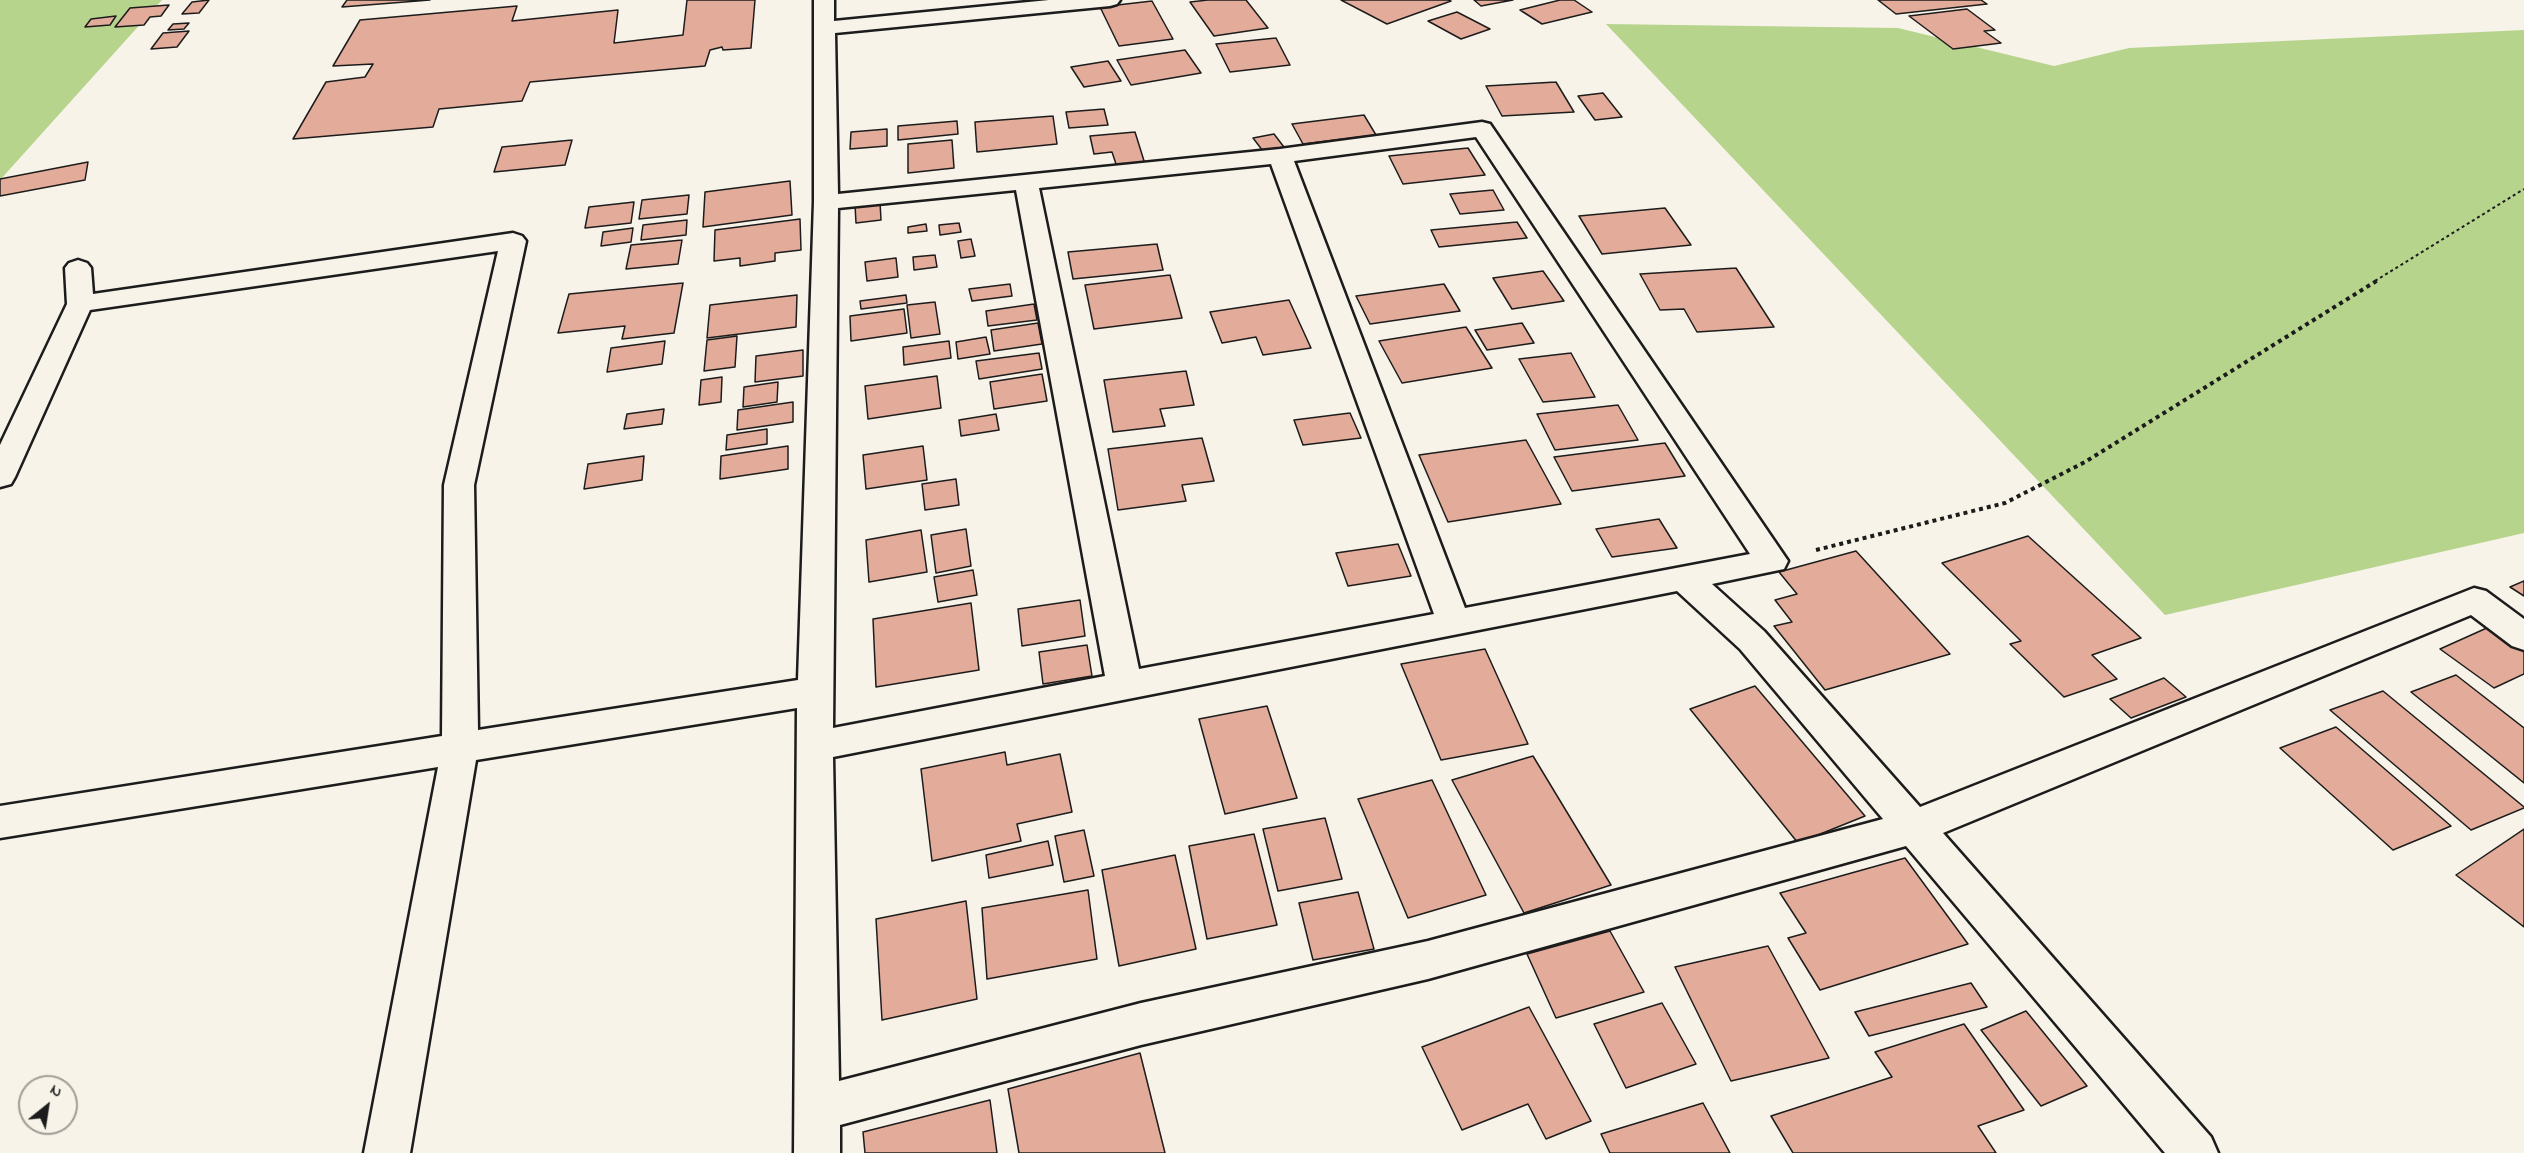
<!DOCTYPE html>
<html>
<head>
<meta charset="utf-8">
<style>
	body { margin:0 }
	#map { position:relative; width:2524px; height:1153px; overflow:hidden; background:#f7f3e8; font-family:"Indie Flower",sans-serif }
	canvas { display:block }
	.north { position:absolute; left:18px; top:1075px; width:60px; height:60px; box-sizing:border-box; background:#f7f3e8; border:2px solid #9f9d96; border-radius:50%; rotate:30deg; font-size:16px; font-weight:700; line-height:24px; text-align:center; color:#1c1c1c }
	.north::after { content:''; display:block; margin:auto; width:21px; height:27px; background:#1c1c1c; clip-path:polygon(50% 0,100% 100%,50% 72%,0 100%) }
</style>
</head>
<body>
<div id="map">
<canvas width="2524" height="1153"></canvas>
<div class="north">N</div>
</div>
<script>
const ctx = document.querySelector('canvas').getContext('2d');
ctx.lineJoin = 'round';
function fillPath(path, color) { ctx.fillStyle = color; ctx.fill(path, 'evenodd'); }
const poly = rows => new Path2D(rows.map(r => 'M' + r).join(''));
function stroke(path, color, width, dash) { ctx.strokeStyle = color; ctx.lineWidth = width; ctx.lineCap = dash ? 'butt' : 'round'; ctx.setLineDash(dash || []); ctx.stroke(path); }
fillPath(poly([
	[0,0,162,0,0,180],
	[1606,24,1898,28,2054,66,2129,48,2524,30,2524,533,2165,615]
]), '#b7d48d');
const building = poly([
	[209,0,199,13,182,14,192,2,209,0],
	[347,0,430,0,342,7,347,0],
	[687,0,755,0,751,48,723,50,722,47,710,50,705,66,530,82,522,101,439,109,433,127,293,139,326,82,365,77,373,64,333,66,360,20,517,6,512,21,618,10,614,43,683,35,687,0],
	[1208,0,1246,0,1268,28,1214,36,1190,2,1208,0],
	[1341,0,1448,0,1451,1,1387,24,1341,0],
	[1474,0,1513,0,1481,6,1474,0],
	[1560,0,1574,0,1592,12,1542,24,1520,10,1560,0],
	[1878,0,1981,0,1987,4,1896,14,1878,0],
	[1152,1,1173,39,1119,46,1100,7,1152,1],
	[169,5,161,16,150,17,144,25,115,27,130,8,169,5],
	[1967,9,1995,30,1984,31,2001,43,1953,49,1909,16,1967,9],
	[1457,12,1490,29,1461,39,1428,21,1457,12],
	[116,16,110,25,85,27,91,19,116,16],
	[189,23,184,29,168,30,173,24,189,23],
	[189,31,177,47,151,49,163,33,189,31],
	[1276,38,1290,65,1230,72,1216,44,1276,38],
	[1185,50,1201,73,1131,85,1117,60,1185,50],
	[1108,61,1121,81,1084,87,1071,67,1108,61],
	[1556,82,1574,112,1502,116,1486,86,1556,82],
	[1603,93,1622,117,1595,120,1578,96,1603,93],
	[1104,109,1108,125,1069,128,1066,112,1104,109],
	[1364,115,1376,135,1303,144,1292,124,1364,115],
	[1053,116,1057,144,977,152,975,122,1053,116],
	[957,121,958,134,898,140,898,126,957,121],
	[887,129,887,146,850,149,851,132,887,129],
	[1135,132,1145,164,1117,167,1112,152,1094,154,1090,136,1135,132],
	[1274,134,1287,151,1266,155,1253,138,1274,134],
	[572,140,565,165,494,172,502,147,572,140],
	[952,140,954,168,908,173,908,144,952,140],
	[1468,148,1485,175,1403,184,1389,156,1468,148],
	[88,162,85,180,0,196,0,179,88,162],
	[790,181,792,215,703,227,705,192,790,181],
	[1493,190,1504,210,1460,214,1450,194,1493,190],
	[689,195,687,214,639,219,642,200,689,195],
	[634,202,631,223,585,228,589,207,634,202],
	[880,202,881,220,856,223,855,205,880,202],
	[1665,208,1691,245,1602,254,1579,216,1665,208],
	[800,219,801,250,775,253,775,261,740,266,740,258,714,261,715,230,800,219],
	[687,220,686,235,641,240,643,225,687,220],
	[1517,222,1527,238,1439,247,1431,230,1517,222],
	[959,223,961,232,940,235,939,225,959,223],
	[926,224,927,231,908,233,908,227,926,224],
	[633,228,631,242,601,246,603,232,633,228],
	[971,239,975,256,961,258,958,241,971,239],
	[682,240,678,264,626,269,631,245,682,240],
	[1157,244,1163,270,1073,279,1068,252,1157,244],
	[935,255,937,267,914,270,913,257,935,255],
	[896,258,898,277,867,281,865,262,896,258],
	[1736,268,1774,327,1697,332,1684,309,1660,310,1640,274,1736,268],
	[1543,271,1564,301,1512,309,1493,278,1543,271],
	[1170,275,1182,318,1094,329,1085,285,1170,275],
	[683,283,674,333,622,339,625,326,558,333,569,294,683,283],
	[1010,284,1012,296,972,301,969,289,1010,284],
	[1444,284,1460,311,1370,324,1356,296,1444,284],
	[797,295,796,327,707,338,710,305,797,295],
	[906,295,907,303,861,309,860,301,906,295],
	[1289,300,1311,348,1263,355,1256,337,1222,343,1210,312,1289,300],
	[935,302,940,334,911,338,907,305,935,302],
	[1034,304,1037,320,988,326,986,311,1034,304],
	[904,309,907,333,851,341,850,316,904,309],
	[1038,323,1042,344,994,351,991,330,1038,323],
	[1522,323,1534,343,1487,350,1475,330,1522,323],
	[1466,327,1492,368,1402,383,1379,341,1466,327],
	[737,336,735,367,704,371,707,340,737,336],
	[986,337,990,354,958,359,956,342,986,337],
	[665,341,662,364,607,372,611,348,665,341],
	[949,341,951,358,904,365,903,347,949,341],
	[803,350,803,376,755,382,756,356,803,350],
	[1039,353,1042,369,979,379,976,361,1039,353],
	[1571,353,1595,397,1543,402,1519,359,1571,353],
	[1186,371,1194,405,1160,409,1165,426,1113,432,1104,380,1186,371],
	[1042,374,1047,401,994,409,990,382,1042,374],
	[937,376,941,408,868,419,865,386,937,376],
	[722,377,721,402,699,405,701,380,722,377],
	[778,382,777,402,743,407,744,387,778,382],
	[793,402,793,422,737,430,738,410,793,402],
	[1618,405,1638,440,1555,450,1537,414,1618,405],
	[664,409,662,424,624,429,627,414,664,409],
	[1350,413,1361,438,1303,445,1294,420,1350,413],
	[996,414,999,430,961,436,959,420,996,414],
	[767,429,767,444,726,450,727,435,767,429],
	[1202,438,1214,481,1182,485,1186,501,1118,510,1108,449,1202,438],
	[1526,440,1561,504,1448,522,1419,455,1526,440],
	[1665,443,1685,476,1572,491,1554,457,1665,443],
	[788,446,788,469,720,479,721,456,788,446],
	[923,446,927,480,866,489,863,455,923,446],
	[644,456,642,480,584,489,588,464,644,456],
	[956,479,959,505,925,510,922,484,956,479],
	[1659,519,1677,548,1612,557,1596,529,1659,519],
	[966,529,971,566,936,573,931,535,966,529],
	[921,530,927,572,869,582,866,540,921,530],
	[2028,536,2141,638,2092,655,2117,679,2064,697,2010,644,2021,641,1942,563,2028,536],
	[1398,544,1411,576,1348,586,1336,553,1398,544],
	[1856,551,1950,654,1825,690,1774,626,1792,622,1775,600,1797,594,1779,572,1856,551],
	[973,570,977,595,938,602,934,577,973,570],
	[2524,581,2524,596,2510,587,2524,581],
	[1080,600,1085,636,1022,646,1018,609,1080,600],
	[971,603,979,670,876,687,873,619,971,603],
	[2489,627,2524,651,2524,674,2494,688,2440,649,2489,627],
	[1087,645,1092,676,1043,684,1039,652,1087,645],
	[1485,649,1528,744,1441,760,1401,664,1485,649],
	[2456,675,2524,728,2524,783,2411,692,2456,675],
	[2164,678,2186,697,2131,718,2110,699,2164,678],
	[1755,686,1865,816,1798,843,1690,709,1755,686],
	[2383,691,2524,807,2524,808,2471,830,2330,710,2383,691],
	[1267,706,1297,798,1225,814,1199,719,1267,706],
	[2336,727,2451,826,2393,850,2280,748,2336,727],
	[1005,752,1007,765,1060,754,1072,812,1017,824,1021,841,932,861,921,769,1005,752],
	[1533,756,1611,885,1524,913,1452,780,1533,756],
	[1432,780,1486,895,1408,918,1358,799,1432,780],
	[1325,818,1342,879,1278,891,1263,829,1325,818],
	[2524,829,2524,927,2456,875,2524,829],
	[1084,830,1094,876,1064,882,1055,836,1084,830],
	[1254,834,1277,925,1207,939,1189,846,1254,834],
	[1048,841,1053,865,989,878,986,855,1048,841],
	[1175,855,1196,949,1119,966,1102,870,1175,855],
	[1905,858,1968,944,1820,990,1788,938,1806,933,1780,893,1905,858],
	[1088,890,1097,959,987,979,982,908,1088,890],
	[1358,892,1374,949,1313,960,1299,903,1358,892],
	[966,901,977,999,882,1020,876,919,966,901],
	[1610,931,1644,992,1556,1018,1527,954,1610,931],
	[1768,946,1829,1058,1731,1081,1675,967,1768,946],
	[1971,983,1987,1007,1869,1036,1855,1012,1971,983],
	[1662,1003,1696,1064,1626,1088,1594,1024,1662,1003],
	[1529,1007,1591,1121,1546,1139,1528,1104,1462,1130,1422,1047,1529,1007],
	[2026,1011,2087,1086,2041,1106,1981,1030,2026,1011],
	[1964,1024,2024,1110,1978,1126,1996,1153,1793,1153,1771,1116,1892,1077,1875,1052,1964,1024],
	[1140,1053,1165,1153,1019,1153,1008,1089,1140,1053],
	[990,1100,997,1153,865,1153,863,1132,990,1100],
	[1703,1103,1730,1153,1610,1153,1601,1134,1703,1103]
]);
fillPath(building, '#e3ac9a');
stroke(building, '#1c1c1c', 1.5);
const minor = poly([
	[814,0,834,0,834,21,1049,0,1120,0,1117,4,1110,6,835,33,838,194,1280,149,1482,122,1490,124,1788,561,1784,569,1712,584,1764,631,1920,807,2474,588,2486,591,2524,619,2524,650,2512,646,2471,615,1943,833,2211,1137,2218,1153,2165,1153,1906,846,1428,979,1141,1045,840,1125,840,1153,794,1153,797,708,476,760,410,1153,364,1153,438,767,0,838,0,806,442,736,444,485,498,251,90,310,15,477,11,484,0,487,0,445,67,304,65,268,69,263,78,260,87,263,91,268,93,294,513,233,522,236,526,241,474,485,478,730,798,680,814,202,814,0],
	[1476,137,1750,554,1465,608,1294,161,1476,137],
	[1271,164,1434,614,1139,669,1039,188,1271,164],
	[1016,190,1105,676,833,728,838,208,1016,190],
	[1677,591,1740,649,1883,819,1428,941,1141,1003,839,1081,833,757,1677,591]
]);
stroke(minor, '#1c1c1c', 5);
stroke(poly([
	[2375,281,2524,189]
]), '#1c1c1c', 2, [3, 3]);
stroke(poly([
	[1816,550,2005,503,2085,462,2378,280]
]), '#1c1c1c', 4, [4, 4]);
fillPath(minor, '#f7f3e8');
</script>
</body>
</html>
